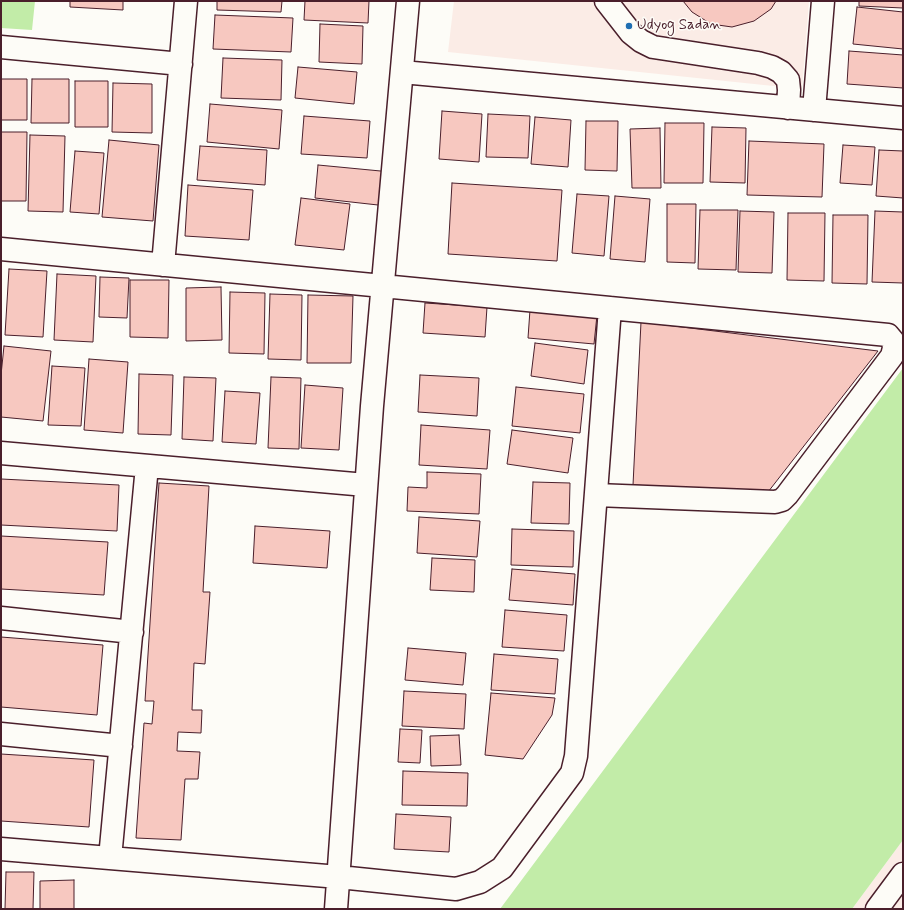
<!DOCTYPE html>
<html>
<head>
<meta charset="utf-8">
<style>
	body { margin:0 }
	#map { position:relative; width:904px; height:910px; overflow:hidden; background:#fdfcf7; font-family:Mynerve,sans-serif }
	canvas { display:block }
	.frame { position:absolute; inset:0; border:2px solid #4a1f2b; pointer-events:none }
</style>
</head>
<body>
<div id="map">
<canvas width="904" height="910"></canvas>
<div class="frame"></div>
</div>
<script>
const ctx = document.querySelector('canvas').getContext('2d');
ctx.lineJoin = 'round';
function fillPath(path, color) { ctx.fillStyle = color; ctx.fill(path, 'evenodd'); }
const poly = rows => new Path2D(rows.map(r => 'M' + r).join(''));
function stroke(path, color, width, dash) { ctx.strokeStyle = color; ctx.lineWidth = width; ctx.lineCap = dash ? 'butt' : 'round'; ctx.setLineDash(dash || []); ctx.stroke(path); }
function write(font, color, halo, rows, align = 'center') {
  ctx.font = font + ' Mynerve,sans-serif'; ctx.lineWidth = 3; ctx.setLineDash([]); ctx.textBaseline = 'middle'; ctx.strokeStyle = halo; ctx.fillStyle = color; for (const [text, x, y, turn = 0] of rows) {
    ctx.save(); ctx.translate(x, y); ctx.rotate((+turn || 0) * Math.PI / 180); ctx.textAlign = isNaN(turn) ? turn : align; if (halo) ctx.strokeText(text, 0, 0); ctx.fillText(text, 0, 0); ctx.restore();
  }
}
fillPath(poly([
	[454,1,809,1,802,89,448,52],
	[903,840,903,909,852,909]
]), '#fbece6');
fillPath(poly([
	[1,1,35,1,32,30,1,28],
	[903,368,903,840,852,909,500,909]
]), '#c2eca8');
const building = poly([
	[70,1,123,1,123,10,70,7,70,1],
	[217,1,282,1,281,12,217,10,217,1],
	[305,1,369,1,368,23,304,20,305,1],
	[683,1,776,1,771,9,754,21,732,27,711,24,692,12,683,1],
	[859,1,903,1,903,8,859,6,859,1],
	[857,7,903,12,903,49,853,44,857,7],
	[215,15,293,18,291,52,213,49,215,15],
	[320,24,363,26,362,64,319,62,320,24],
	[849,51,903,55,903,88,847,84,849,51],
	[223,58,282,60,281,100,221,98,223,58],
	[298,67,357,72,354,104,295,98,298,67],
	[1,79,27,79,27,120,1,120,1,79],
	[32,79,69,79,69,123,31,123,32,79],
	[75,81,108,81,108,127,75,127,75,81],
	[113,83,152,84,152,133,112,132,113,83],
	[210,104,282,110,279,149,207,142,210,104],
	[442,111,482,114,479,162,439,159,442,111],
	[488,114,530,116,528,158,486,157,488,114],
	[304,116,370,121,367,158,301,154,304,116],
	[535,117,571,120,568,167,531,164,535,117],
	[586,121,618,121,617,171,585,170,586,121],
	[665,123,704,123,703,183,664,183,665,123],
	[712,127,746,128,745,183,710,182,712,127],
	[660,128,661,188,632,188,630,129,660,128],
	[1,132,27,132,26,201,1,201,1,132],
	[30,135,65,136,63,212,28,211,30,135],
	[109,140,159,145,153,221,102,217,109,140],
	[749,141,824,144,822,197,747,195,749,141],
	[843,145,875,147,872,185,840,183,843,145],
	[200,146,267,150,265,185,197,180,200,146],
	[879,150,903,151,903,198,876,196,879,150],
	[75,151,104,153,99,214,70,212,75,151],
	[318,165,391,172,387,206,315,198,318,165],
	[452,183,562,190,557,261,448,254,452,183],
	[188,185,253,190,249,240,185,236,188,185],
	[577,194,609,196,604,256,572,253,577,194],
	[615,196,650,199,645,262,610,259,615,196],
	[301,198,350,204,344,250,295,245,301,198],
	[667,204,696,204,695,263,667,262,667,204],
	[700,210,738,210,736,270,698,269,700,210],
	[740,211,774,212,772,273,738,272,740,211],
	[875,211,903,212,903,283,872,282,875,211],
	[788,213,825,213,824,281,787,280,788,213],
	[833,215,868,215,867,284,832,283,833,215],
	[9,269,47,271,43,337,5,335,9,269],
	[57,274,96,276,93,342,54,340,57,274],
	[100,277,129,278,127,318,99,317,100,277],
	[130,280,169,280,168,338,130,337,130,280],
	[221,287,222,340,186,341,186,288,221,287],
	[230,292,265,293,264,354,229,353,230,292],
	[270,294,302,295,301,360,268,359,270,294],
	[308,295,353,296,351,363,307,363,308,295],
	[425,303,487,307,485,337,423,333,425,303],
	[530,310,597,315,594,344,528,338,530,310],
	[641,322,878,351,768,492,633,485,641,322],
	[535,343,588,350,584,384,531,376,535,343],
	[4,346,51,351,43,421,1,417,1,375,4,346],
	[89,359,128,362,123,433,84,430,89,359],
	[52,366,85,368,81,426,48,425,52,366],
	[139,374,173,375,171,435,138,434,139,374],
	[420,375,479,378,477,416,418,412,420,375],
	[184,377,216,378,213,441,182,439,184,377],
	[271,377,301,378,299,449,268,448,271,377],
	[305,385,343,388,339,450,301,448,305,385],
	[516,387,584,394,580,433,512,426,516,387],
	[225,391,260,393,256,444,222,442,225,391],
	[421,425,490,430,487,469,419,465,421,425],
	[512,430,573,438,568,473,507,464,512,430],
	[427,472,481,474,479,514,407,511,408,487,427,488,427,472],
	[1,479,119,485,117,531,1,525,1,479],
	[533,482,570,483,569,524,531,523,533,482],
	[159,483,209,486,203,592,210,592,205,664,194,663,192,710,202,710,201,733,178,732,177,751,200,752,198,779,185,779,181,840,136,838,144,723,152,724,154,701,145,701,159,483],
	[419,517,480,521,477,557,417,553,419,517],
	[255,526,330,531,327,568,253,563,255,526],
	[512,529,574,531,573,567,511,565,512,529],
	[1,536,108,542,104,595,1,589,1,536],
	[432,558,475,560,474,592,430,590,432,558],
	[512,569,575,574,573,605,509,600,512,569],
	[505,610,567,615,564,651,502,647,505,610],
	[1,637,103,645,97,715,1,707,1,637],
	[408,648,466,653,463,685,405,680,408,648],
	[494,654,558,659,555,694,491,690,494,654],
	[404,691,466,694,464,729,402,726,404,691],
	[491,693,555,698,552,715,523,759,485,755,491,693],
	[400,729,422,730,420,763,398,762,400,729],
	[459,735,461,765,431,766,430,736,459,735],
	[1,754,94,760,89,827,1,821,1,754],
	[403,771,468,773,467,806,402,805,403,771],
	[396,814,451,817,449,852,394,849,396,814],
	[6,872,34,872,33,909,5,909,6,872],
	[74,880,74,909,40,909,40,881,74,880]
]);
fillPath(building, '#f7c8c0');
stroke(building, '#4a1f2b', 1);
const minor = poly([
	[606,1,631,33,641,41,653,47,758,63,772,67,781,72,788,80,789,90,788,108],
	[1,47,181,64],
	[402,72,903,118],
	[814,110,823,1],
	[1,249,888,335,893,341,894,348,892,356,787,495,782,500,775,502,596,495],
	[163,265,186,1],
	[1,453,366,485],
	[1,618,132,632],
	[1,734,121,746],
	[1,849,339,877,456,889,480,882,502,868,572,773,576,756,610,308],
	[110,858,147,466],
	[336,909,372,406,408,1],
	[877,909,903,874]
]);
stroke(minor, '#4a1f2b', 25);
stroke(minor, '#fdfcf7', 22);
for (const [x, y, r, color] of [
	[629,26,4,"#1f6fb2"]
]) { const dot = new Path2D(); dot.arc(x, y, r, 0, 2 * Math.PI); ctx.fillStyle = color; ctx.fill(dot); stroke(dot, '#fdfcf7', 1.5); }
write('15px', '#4a1f2b', '#fdfcf7', [
	["Udyog Sadan",637,26]
], 'left');
</script>
</body>
</html>
